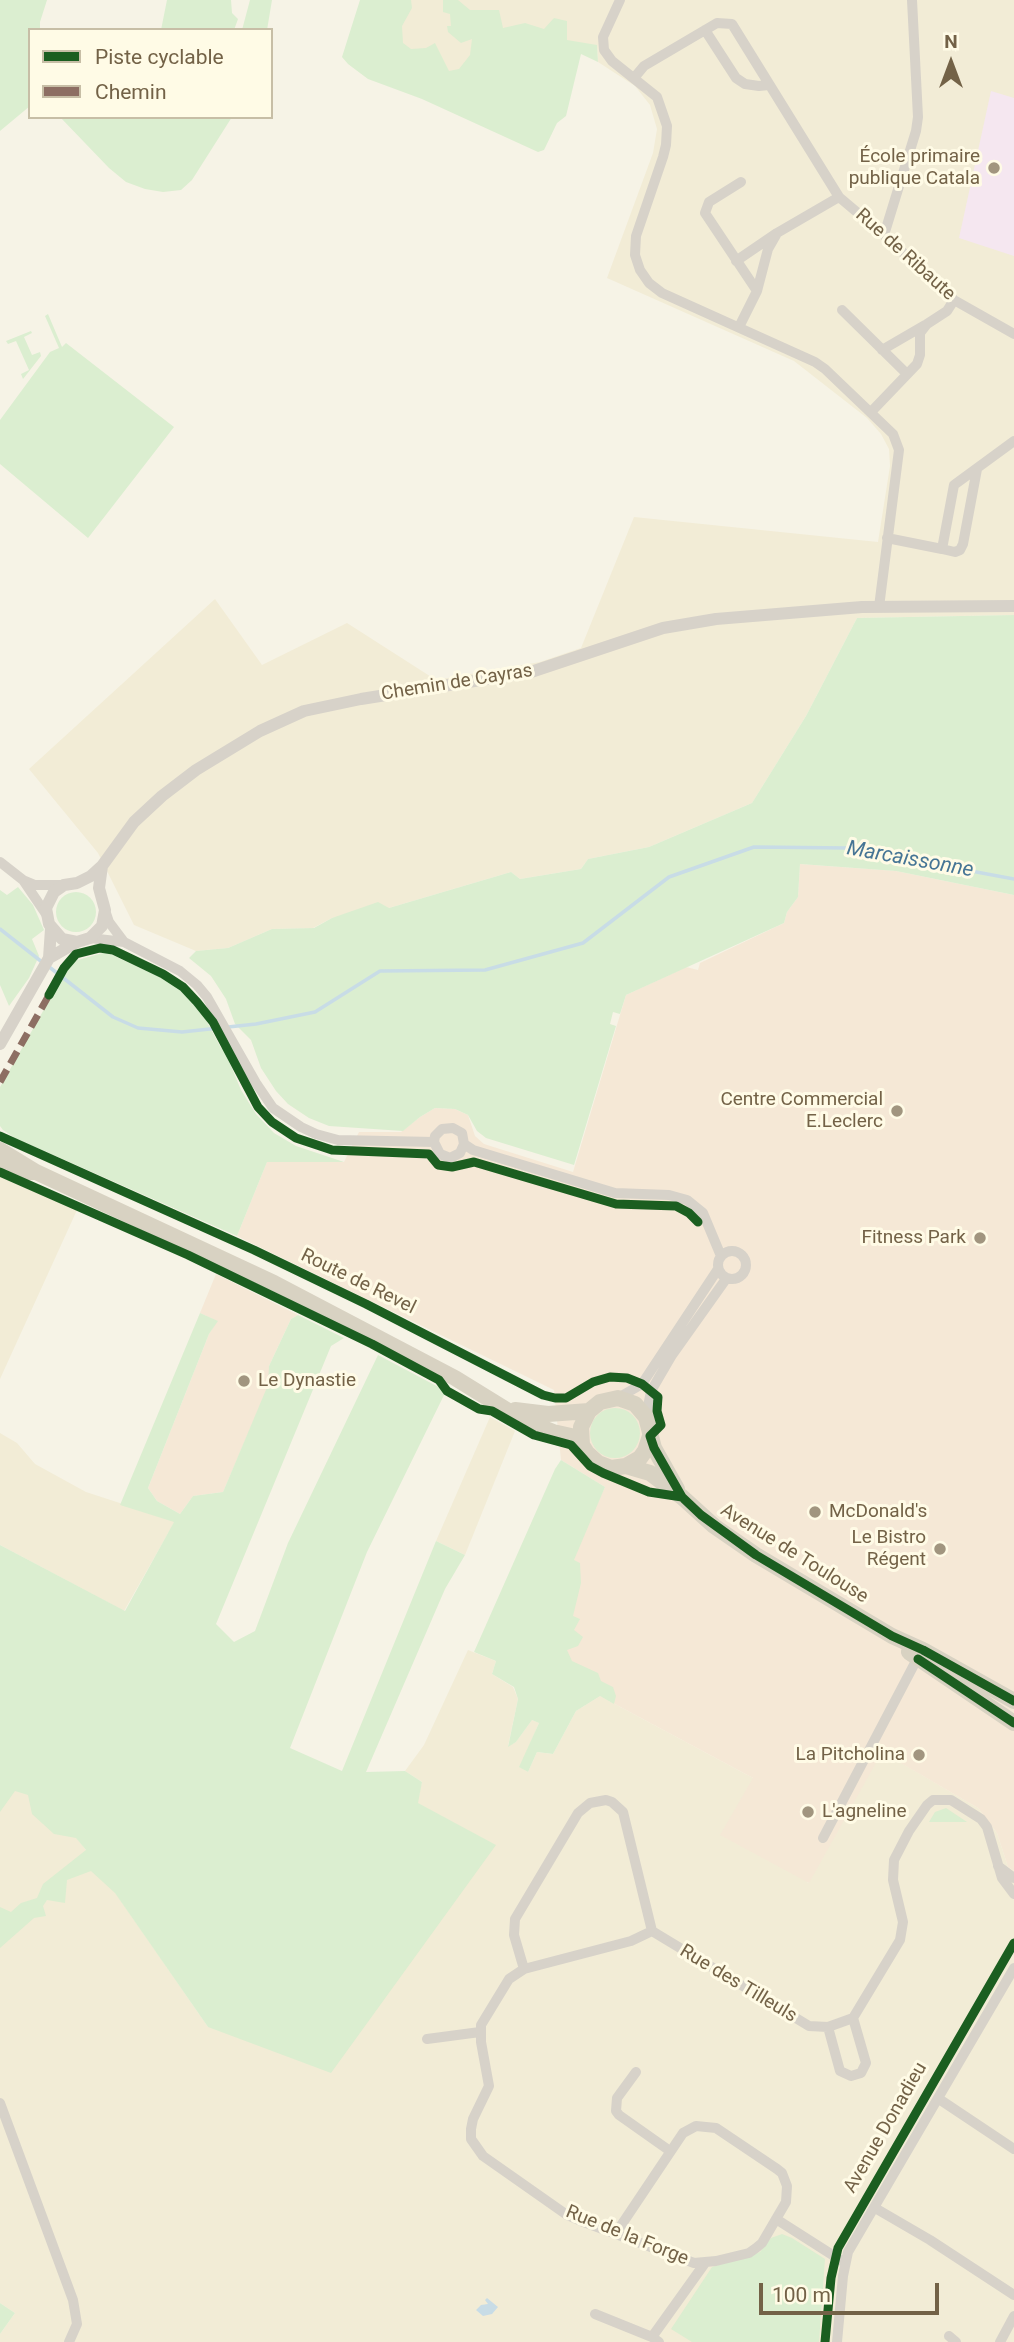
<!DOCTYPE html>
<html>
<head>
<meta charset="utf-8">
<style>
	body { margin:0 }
	#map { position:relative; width:1014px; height:2342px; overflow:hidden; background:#f6f3e6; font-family:Roboto,sans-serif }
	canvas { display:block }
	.legend { position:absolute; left:28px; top:28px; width:245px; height:91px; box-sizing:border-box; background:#fffbe6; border:2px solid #c7bea6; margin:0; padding:9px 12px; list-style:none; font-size:21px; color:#736247 }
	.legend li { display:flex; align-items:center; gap:14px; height:35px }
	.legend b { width:35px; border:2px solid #c7bea6 }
	.north { position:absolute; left:916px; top:28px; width:70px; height:70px; -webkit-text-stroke:5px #fffbe6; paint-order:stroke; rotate:0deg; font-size:19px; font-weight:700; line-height:28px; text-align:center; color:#736247 }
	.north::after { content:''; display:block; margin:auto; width:24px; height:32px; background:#736247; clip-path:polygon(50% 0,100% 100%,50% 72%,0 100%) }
	.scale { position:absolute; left:759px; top:2283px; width:180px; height:32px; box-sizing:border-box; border:4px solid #736247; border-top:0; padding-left:9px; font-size:21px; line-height:24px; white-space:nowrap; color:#736247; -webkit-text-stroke:5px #fffbe6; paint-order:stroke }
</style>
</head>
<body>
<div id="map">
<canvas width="1014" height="2342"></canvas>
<ul class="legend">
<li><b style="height:9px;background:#1b5e20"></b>Piste cyclable</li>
<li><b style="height:9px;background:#8d6e63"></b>Chemin</li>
</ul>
<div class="north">N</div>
<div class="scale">100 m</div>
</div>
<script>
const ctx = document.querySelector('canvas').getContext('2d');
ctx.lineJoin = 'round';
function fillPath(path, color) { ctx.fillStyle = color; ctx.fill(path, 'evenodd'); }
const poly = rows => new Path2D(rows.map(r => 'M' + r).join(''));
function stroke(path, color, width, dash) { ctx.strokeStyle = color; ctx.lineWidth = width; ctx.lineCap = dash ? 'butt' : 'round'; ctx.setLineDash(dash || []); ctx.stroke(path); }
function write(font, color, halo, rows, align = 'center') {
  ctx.font = font + ' Roboto,sans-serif'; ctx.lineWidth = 6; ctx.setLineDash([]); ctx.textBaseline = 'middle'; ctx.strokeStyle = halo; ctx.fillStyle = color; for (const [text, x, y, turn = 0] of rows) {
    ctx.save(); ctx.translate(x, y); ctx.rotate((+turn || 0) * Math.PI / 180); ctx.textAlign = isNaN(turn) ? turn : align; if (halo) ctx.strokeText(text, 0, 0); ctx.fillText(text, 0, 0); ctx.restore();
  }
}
fillPath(poly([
	[378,0,1014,0,1014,615,857,618,806,716,752,803,649,847,588,859,581,869,520,879,511,872,389,908,332,918,313,928,272,929,228,948,196,951,134,925,98,853,29,769,215,599,262,665,347,623,436,680,540,662,581,648,634,517,878,542,890,466,889,449,881,434,867,418,794,361,607,278,653,153,657,129,650,105,635,86,598,62,597,46,581,44,544,143,356,62],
	[0,1177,77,1210,0,1379],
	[490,1417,515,1431,465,1555,436,1541],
	[0,1433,17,1443,35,1464,86,1492,175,1521,124,1611,0,1545],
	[468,1650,496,1661,492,1674,513,1687,518,1699,508,1746,516,1742,532,1720,539,1723,520,1767,528,1772,537,1752,553,1754,576,1711,600,1696,753,1778,808,1883,881,1751,978,1808,997,1833,1008,1867,1014,1871,1014,2342,0,2342,0,2334,15,2313,0,2303,0,1790,23,1768,86,1850,208,2027,495,1845,417,1803,422,1782,405,1771,424,1745]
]), '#f2ecd6');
fillPath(poly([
	[800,864,896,871,1014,895,1014,1871,1008,1867,997,1833,978,1808,882,1752,809,1883,720,1835,753,1778,600,1696,585,1705,539,1626,605,1487,561,1460,554,1390,237,1236,267,1162,344,1162,359,1132,401,1132,420,1117,435,1108,455,1109,468,1115,475,1136,484,1144,573,1172,626,995,686,967,698,970,700,963,784,923,787,912,798,897],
	[216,1274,298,1315,291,1319,269,1366,269,1385,223,1492,193,1496,180,1514,157,1501,148,1488,209,1334,217,1321,200,1313]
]), '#f5e8d6');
fillPath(poly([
	[991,91,1014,98,1014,256,959,238]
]), '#f5e7f0');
fillPath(poly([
	[0,0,47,0,40,22,40,30,30,30,30,106,0,131],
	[167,0,231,0,232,13,238,19,234,30,161,30],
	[250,0,272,0,267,30,242,30],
	[360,0,411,0,412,8,402,26,403,43,411,49,426,48,435,43,449,71,459,69,470,55,472,39,461,43,448,32,447,26,451,26,450,14,443,12,443,0,458,0,470,10,499,10,503,28,525,23,544,29,554,18,567,21,567,40,597,45,598,62,581,54,566,116,557,123,544,150,538,152,422,99,368,79,348,64,342,57],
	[60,117,232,117,192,180,181,190,163,192,145,189,126,182,109,168],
	[48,314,62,347,66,343,174,427,88,538,0,464,0,420,50,352,59,348,45,316],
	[31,331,32,333,24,337,32,355,40,352,41,356,23,379,21,374,29,370,16,341,8,344,6,341],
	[1014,615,1014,895,896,871,800,864,798,897,787,912,784,923,626,995,620,1014,613,1012,610,1024,616,1026,574,1165,486,1138,477,1131,468,1115,455,1109,435,1108,420,1117,403,1131,329,1126,309,1118,288,1104,276,1091,261,1068,251,1040,235,1024,226,999,211,976,189,958,196,951,228,948,272,929,314,928,332,918,378,902,389,908,511,872,520,879,581,869,588,859,649,847,752,803,806,716,857,618],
	[18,887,33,905,44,930,32,939,39,956,29,978,9,1006,0,985,0,890,7,895],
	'56 912a20 20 0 1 1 40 0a20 20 0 1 1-40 0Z',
	[106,952,166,980,185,992,199,1007,221,1048,224,1049,241,1090,256,1114,274,1133,296,1146,344,1162,267,1162,237,1236,15,1138,3,1130,0,1126,0,1087,55,990,74,961],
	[200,1313,218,1321,209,1334,148,1488,157,1501,180,1514,193,1496,223,1492,268,1385,269,1366,291,1319,298,1315,344,1338,331,1346,216,1624,234,1642,255,1631,288,1543,378,1355,446,1391,367,1552,290,1748,342,1771,436,1541,465,1555,445,1589,366,1772,405,1771,422,1782,418,1803,496,1845,331,2073,208,2027,115,1893,91,1871,67,1880,65,1903,47,1900,43,1906,46,1916,34,1918,0,1948,0,1907,11,1912,21,1903,37,1898,43,1884,86,1850,76,1838,54,1834,32,1814,28,1795,15,1791,0,1812,0,1545,125,1611,174,1522,120,1505],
	'590 1433a25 25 0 1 1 50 0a25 25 0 1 1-50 0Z',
	[561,1460,605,1487,574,1560,580,1563,581,1583,573,1616,580,1619,574,1630,583,1637,578,1646,567,1650,572,1661,598,1673,601,1681,613,1687,616,1696,614,1704,600,1696,576,1711,553,1754,537,1752,528,1772,519,1767,539,1723,532,1720,516,1742,508,1747,518,1699,514,1687,492,1674,496,1661,474,1652,555,1469],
	[946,1808,967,1822,929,1822,935,1812],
	[782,2234,792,2238,825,2259,819,2342,692,2342,671,2329,712,2267,760,2252,771,2238],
	[0,2303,15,2313,0,2334]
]), '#dbeed0');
fillPath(poly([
	[487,2298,498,2307,492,2314,483,2316,476,2310,481,2305,488,2304,485,2300]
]), '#c8dce6');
stroke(poly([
	[0,929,42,962],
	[48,966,113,1017,138,1028,182,1032,256,1024,315,1012,380,971,485,970,583,943,669,877,754,847,848,848,1014,879]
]), '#c8dce6', 3.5);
stroke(poly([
	[620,0,603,37,604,50,612,61,657,97,667,126,666,145,663,157,636,236,635,255,640,270,649,283,662,293,815,362,825,369,893,434,899,450,879,607],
	[705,30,736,78,745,84,759,86,769,85],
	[634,78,644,66,717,23,732,24,839,197,884,235,954,300,1014,334],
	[741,182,709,202,705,213,757,291],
	[884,235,916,131,918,117,912,0],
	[736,261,777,233,839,197],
	[842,310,907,374],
	[739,327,757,291,768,249,776,235],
	[882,350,925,325],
	[871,412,917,364,920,355,920,333,927,324,947,311,954,300],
	[887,538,942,549,954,485,1014,441],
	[942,549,955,552,960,550,963,544,977,469],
	[0,862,23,880,46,914],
	[23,880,35,885,64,885],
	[105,910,109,922,124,942],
	[90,938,124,942,180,971,197,985,207,997,256,1083,273,1108,301,1127,316,1134,338,1140,434,1142],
	[464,1144,460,1153,450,1158,440,1154,434,1142,435,1136,442,1129,453,1128,462,1133,464,1144,473,1150,615,1193,669,1195,687,1200,703,1213,721,1256],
	'718 1265a14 14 0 1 1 28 0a14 14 0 1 1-28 0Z',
	[618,1398,642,1384,718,1269],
	[646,1417,651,1391,672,1355,726,1279],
	[823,1838,917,1659],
	[998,1866,1014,1878],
	[652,1931,631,1941,524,1969,514,1935,515,1919,578,1813,590,1803,606,1800,612,1802,623,1812,652,1931,809,2026,828,2027,853,2018,900,1940,903,1922,893,1880,894,1860,909,1831,927,1805,933,1800,951,1800,981,1819,987,1827,1002,1878,1014,1894],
	[524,1969,509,1979,481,2025,481,2042,489,2086,473,2119,471,2129,471,2139,483,2156,567,2215,581,2221,694,2263,716,2261,749,2253,756,2248,762,2243,786,2202,787,2186,782,2173,777,2169,716,2128,696,2126,683,2133,616,2233],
	[828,2027,840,2071,851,2076,861,2073,866,2063,853,2018],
	[427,2039,480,2032],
	[636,2072,617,2098,616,2111,619,2115,670,2151],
	[939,2099,1014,2149],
	[0,2103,73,2300,77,2324,69,2342],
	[875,2208,930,2240,1014,2295],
	[776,2219,845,2263],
	[595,2314,652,2337,659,2342],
	[949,2336,956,2342],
	[652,2337,705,2263],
	[837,2342,843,2276,848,2252,1014,1968],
	[1000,2342,1014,2316]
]), '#d7d2c9', 10);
stroke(poly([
	[77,942,62,939,49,924,46,908,54,892,64,885,77,883,91,876,102,866,134,822,162,796,196,770,260,731,304,711,361,699,531,672,663,628,716,619,862,607,1014,606],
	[49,958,77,942,90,938,102,926,105,910,99,888,102,866],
	[0,1044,49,958,51,929]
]), '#d7d2c9', 12);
stroke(poly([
	[0,1150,36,1172,274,1283,455,1378,523,1420,553,1432,571,1436,582,1445],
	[0,1167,18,1172,33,1172],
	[515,1410,548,1414,589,1411],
	[650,1436,645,1451,640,1458,626,1466,611,1468,598,1463,587,1453,582,1445,581,1427,589,1411,600,1402,618,1398,635,1404,646,1417,654,1448,677,1489],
	[626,1466,650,1473,682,1497,714,1526,756,1555,892,1636,923,1650,1014,1701],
	[909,1652,1014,1723]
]), '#d8d2c2', 16);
stroke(poly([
	[0,1082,49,995]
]), '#8d6e63', 7, [14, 7]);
stroke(poly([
	[49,995,64,968,76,954,100,948,113,950,163,974,183,987,197,1002,213,1022,258,1107,272,1122,296,1138,332,1150,429,1154,438,1165,452,1167,474,1162,616,1204,676,1206,689,1213,698,1222],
	[0,1136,254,1250,366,1304,543,1395,555,1398,566,1398,593,1382,610,1377,627,1378,642,1384,658,1397,657,1411,661,1425,650,1436,654,1448,682,1497,701,1515,756,1555,892,1636,923,1650,1014,1701],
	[0,1172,188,1255,372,1344,439,1380,447,1391,479,1409,492,1411,534,1435,571,1445,590,1466,603,1473,649,1492,682,1497],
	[918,1659,1014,1723],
	[825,2342,831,2278,838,2248,1014,1943]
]), '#1b5e20', 9);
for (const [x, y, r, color] of [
	[994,168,7,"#a1957f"],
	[897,1111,7,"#a1957f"],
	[980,1238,7,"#a1957f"],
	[244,1381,7,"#a1957f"],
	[815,1512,7,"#a1957f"],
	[940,1549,7,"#a1957f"],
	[919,1755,7,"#a1957f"],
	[808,1812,7,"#a1957f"]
]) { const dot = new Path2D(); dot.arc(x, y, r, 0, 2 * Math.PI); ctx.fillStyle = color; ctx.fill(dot); stroke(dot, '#fffbe6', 2.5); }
write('19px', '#736247', '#fffbe6', [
	["École primaire",980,157],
	["publique Catala",980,179],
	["Centre Commercial",883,1100],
	["E.Leclerc",883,1122],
	["Fitness Park",966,1238],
	["Le Dynastie",258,1381,"left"],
	["McDonald's",829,1512,"left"],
	["Le Bistro",926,1538],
	["Régent",926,1560],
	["La Pitcholina",905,1755],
	["L'agneline",822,1812,"left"]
], 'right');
write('19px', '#736247', '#fffbe6', [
	["Rue de Ribaute",905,255,42],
	["Chemin de Cayras",457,683,-9],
	["Route de Revel",358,1282,26],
	["Avenue de Toulouse",794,1554,32],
	["Rue des Tilleuls",738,1984,31],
	["Avenue Donadieu",886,2128,-60],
	["Rue de la Forge",627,2236,22]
]);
write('italic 21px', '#467595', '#fffbe6', [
	["Marcaissonne",910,860,10]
]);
</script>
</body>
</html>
